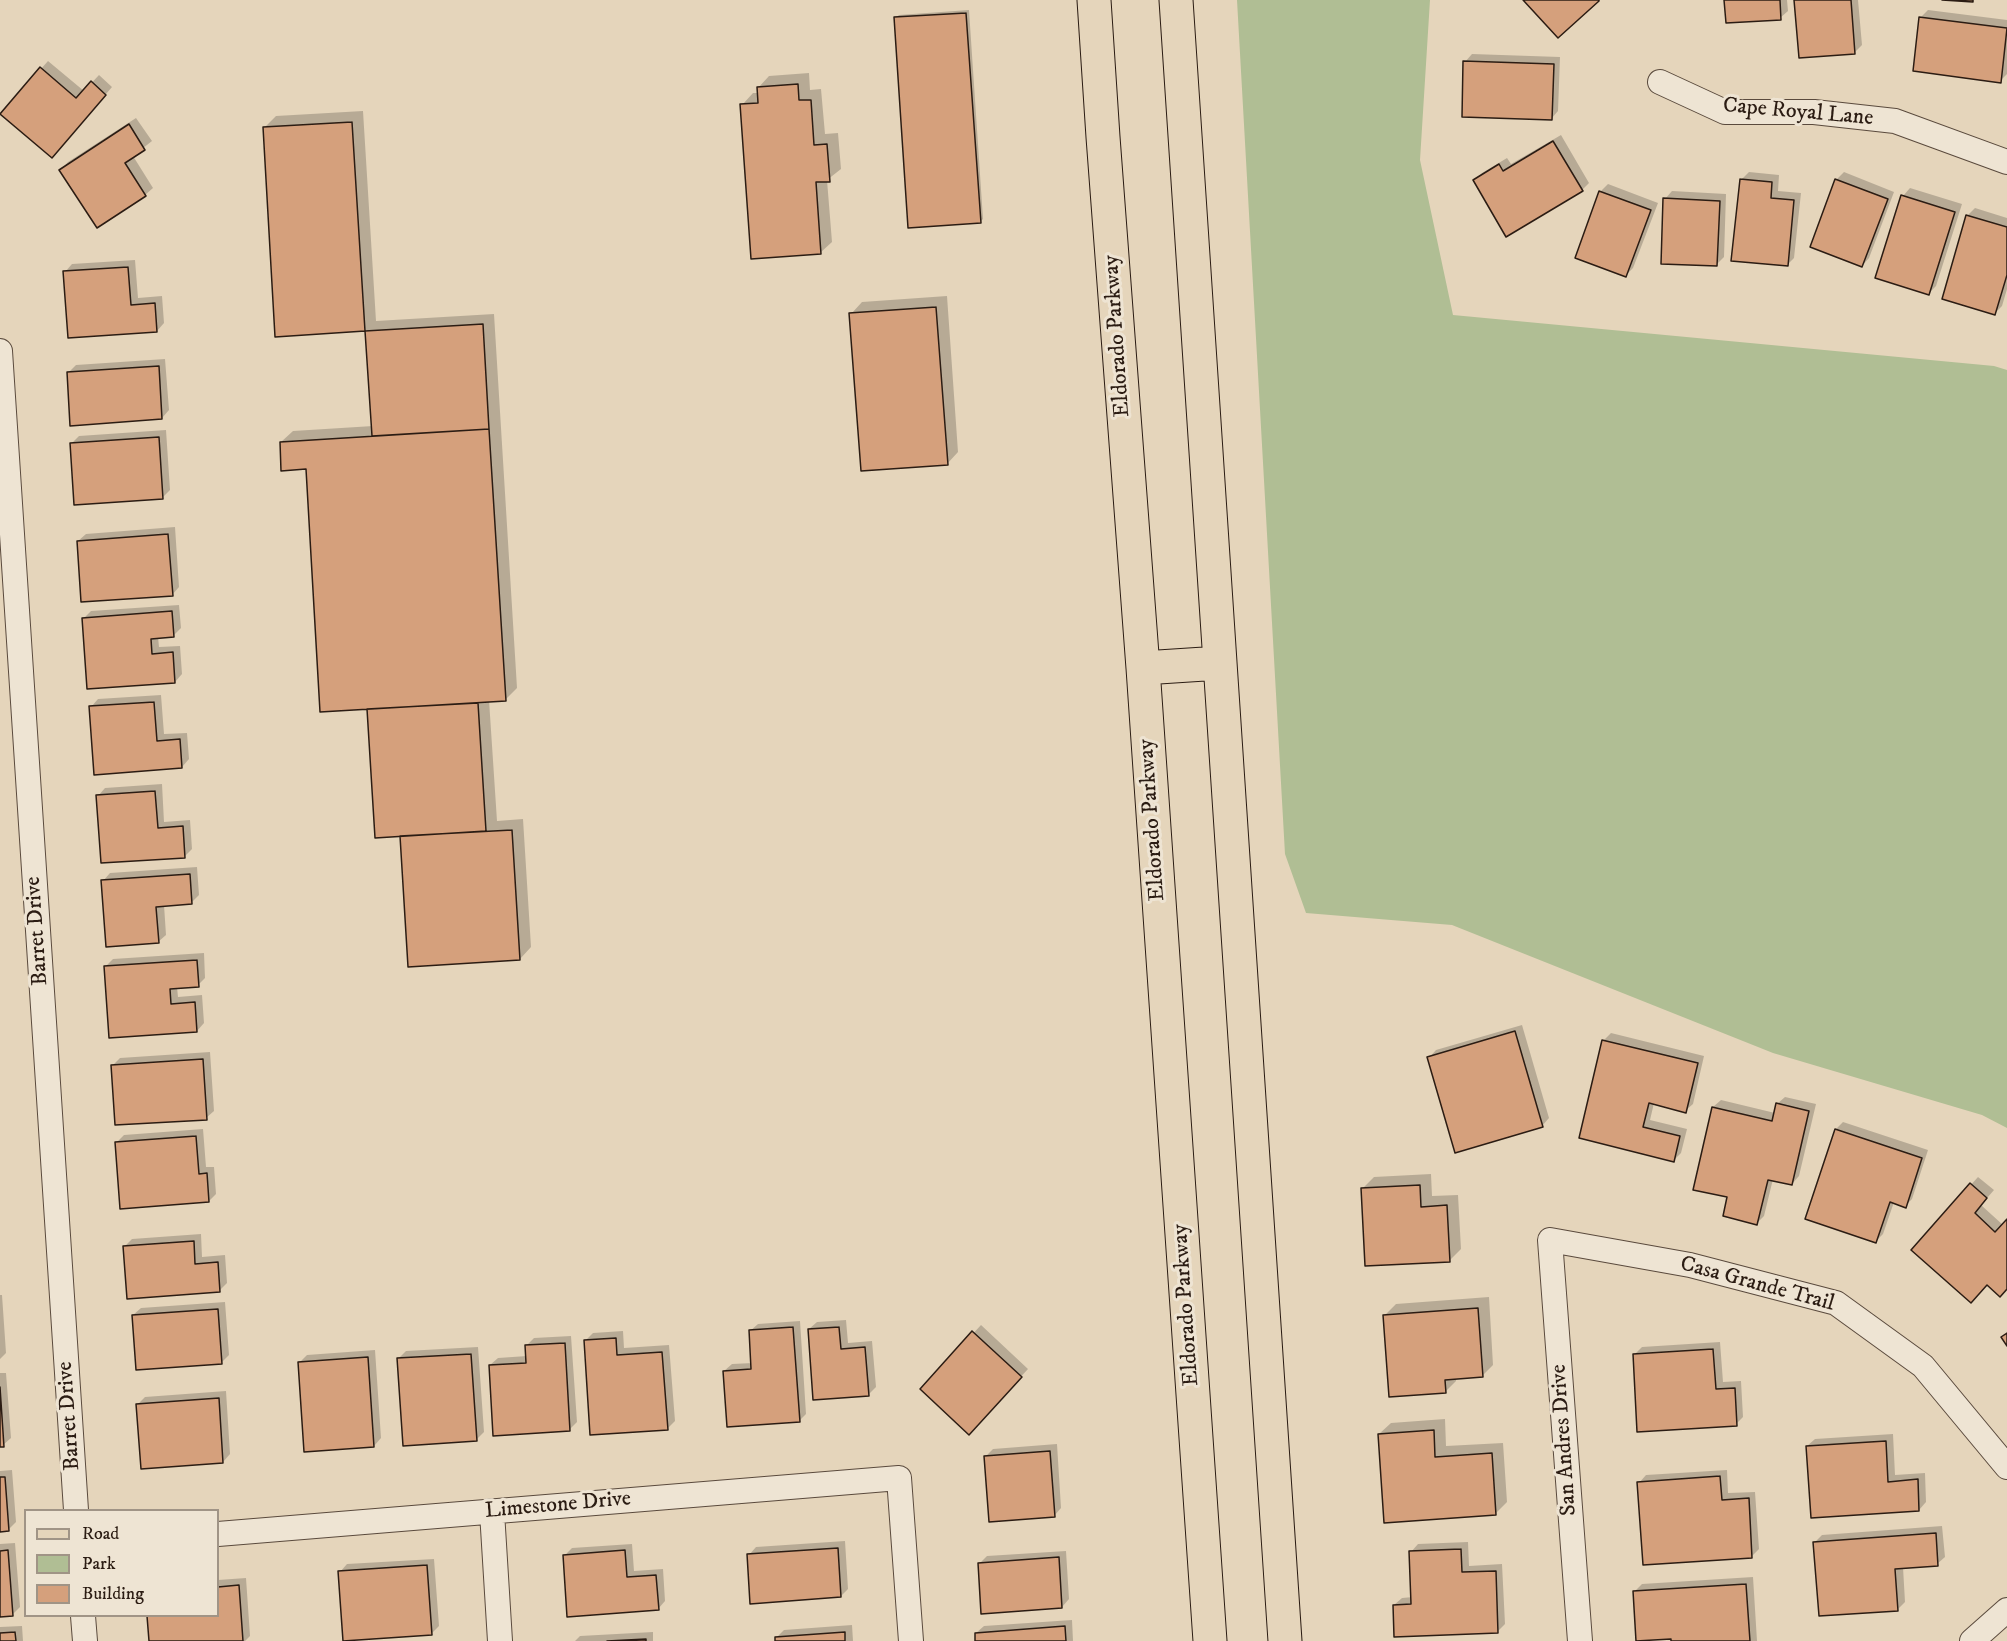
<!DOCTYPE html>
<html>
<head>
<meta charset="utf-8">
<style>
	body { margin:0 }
	#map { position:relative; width:2007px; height:1641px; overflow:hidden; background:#e5d5bb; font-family:"IM FELL DW Pica",serif }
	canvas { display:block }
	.legend { position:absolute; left:24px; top:1509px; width:195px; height:108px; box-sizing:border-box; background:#eee4d3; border:2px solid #a09486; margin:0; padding:8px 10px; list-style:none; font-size:18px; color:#2b1c13 }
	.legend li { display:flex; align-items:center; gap:12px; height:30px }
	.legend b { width:30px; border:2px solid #a09486 }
</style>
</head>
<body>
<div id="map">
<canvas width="2007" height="1641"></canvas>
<ul class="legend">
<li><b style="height:8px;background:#e5d5bb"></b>Road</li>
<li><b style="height:16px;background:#b0be94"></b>Park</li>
<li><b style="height:16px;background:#d5a07c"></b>Building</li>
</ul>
</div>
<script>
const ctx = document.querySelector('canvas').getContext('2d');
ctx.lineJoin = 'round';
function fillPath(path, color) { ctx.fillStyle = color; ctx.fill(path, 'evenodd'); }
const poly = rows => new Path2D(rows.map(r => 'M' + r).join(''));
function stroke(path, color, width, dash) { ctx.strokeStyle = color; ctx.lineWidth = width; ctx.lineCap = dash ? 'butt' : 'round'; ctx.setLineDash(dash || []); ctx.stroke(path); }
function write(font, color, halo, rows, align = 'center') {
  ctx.font = font + ' "IM FELL DW Pica",serif'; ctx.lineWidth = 6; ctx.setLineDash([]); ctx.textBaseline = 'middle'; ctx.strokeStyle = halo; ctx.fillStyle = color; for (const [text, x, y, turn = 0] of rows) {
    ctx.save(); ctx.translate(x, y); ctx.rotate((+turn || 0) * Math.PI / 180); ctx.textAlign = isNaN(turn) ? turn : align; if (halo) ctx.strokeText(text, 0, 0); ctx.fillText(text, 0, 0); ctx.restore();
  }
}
fillPath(poly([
	[1237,0,1430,0,1420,160,1453,315,1994,366,2007,370,2007,1128,1982,1115,1773,1053,1452,925,1306,913,1285,854]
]), '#b0be94');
fillPath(poly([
	[1726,0,1787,0,1788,11,1780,18],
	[1795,0,1858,0,1862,45,1855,52],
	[969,10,983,219,980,222,895,18,899,15],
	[1928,10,2007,20,2007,74,2000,81,1921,17],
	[1472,54,1560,57,1558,111,1551,119,1465,62],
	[48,61,84,91,99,75,112,87,59,149,2,113],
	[809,73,810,90,821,89,825,134,838,133,841,169,827,180,832,242,820,253,742,105,753,93,758,93,758,88,769,76],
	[363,111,376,321,494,314,517,688,506,699,489,700,497,821,523,819,531,947,520,959,401,835,307,468,281,442,293,431,373,426,367,330,277,335,264,128,276,116],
	[136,118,152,141,133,156,153,188,145,195,61,170,68,162],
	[1561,135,1589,183,1582,190,1475,180,1482,173,1507,158,1511,164],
	[1749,172,1779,175,1778,191,1801,193,1794,258,1787,265,1741,180],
	[1844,172,1894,192,1869,258,1862,266,1812,246,1837,179],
	[1608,184,1658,203,1633,268,1626,275,1600,192],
	[1910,188,1962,204,1936,286,1929,293,1903,196],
	[1672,191,1726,194,1724,257,1716,265,1665,199],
	[1975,208,2007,218,2007,289,2002,306,1995,313,1967,216],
	[135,260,138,298,162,296,164,323,157,331,65,272,72,264],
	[947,296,958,452,947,464,851,314,862,302],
	[165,359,169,410,162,418,68,373,76,365],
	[166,430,170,490,163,497,71,444,79,436],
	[175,527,179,587,172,595,78,541,86,534],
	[179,605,181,628,173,636,158,637,159,647,180,646,182,674,175,682,84,618,91,611],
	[161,695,164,734,187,733,189,759,182,767,91,707,98,699],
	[162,784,164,822,190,820,192,849,185,856,98,796,105,788],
	[197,867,199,895,191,903,164,905,166,935,158,942,103,881,110,873],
	[204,953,205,978,198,985,177,987,178,997,202,995,204,1023,197,1031,105,967,113,959],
	[1522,1025,1549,1118,1542,1126,1429,1058,1436,1050],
	[1611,1033,1704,1056,1693,1104,1685,1111,1654,1103,1650,1120,1687,1129,1681,1153,1674,1160,1581,1137,1604,1040],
	[210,1052,214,1111,206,1118,113,1065,120,1058],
	[1785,1097,1816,1104,1799,1176,1792,1184,1773,1179,1764,1216,1757,1223,1729,1196,1713,1107,1721,1100,1775,1113,1777,1104],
	[1843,1122,1928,1150,1912,1199,1905,1206,1894,1202,1883,1234,1876,1241,1836,1129],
	[203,1129,206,1167,214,1167,216,1194,209,1201,117,1142,124,1135],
	[1431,1174,1432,1196,1458,1195,1461,1249,1450,1260,1362,1189,1374,1177],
	[1978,1177,1994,1190,1981,1205,2003,1225,2007,1221,2007,1288,1987,1283,1913,1249],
	[201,1234,202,1257,225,1255,227,1283,219,1291,125,1246,132,1239],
	[0,1295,2,1295,6,1353,0,1359],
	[1489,1297,1493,1365,1482,1376,1456,1378,1456,1381,1445,1392,1385,1315,1396,1304],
	[225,1302,229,1355,221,1363,133,1315,141,1308],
	[846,1320,848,1343,872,1341,876,1387,868,1395,809,1329,817,1322],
	[800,1321,806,1414,799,1421,724,1371,732,1364,753,1363,750,1331,758,1324],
	[981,1325,1028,1369,976,1425,922,1389],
	[623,1331,624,1348,669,1345,675,1421,667,1429,585,1341,593,1333],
	[571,1336,577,1422,569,1430,490,1365,498,1358,527,1356,527,1345,534,1338],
	[1720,1342,1723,1382,1741,1381,1743,1417,1736,1424,1634,1355,1642,1347],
	[478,1347,484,1432,476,1440,398,1359,406,1351],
	[375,1350,381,1438,374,1446,299,1363,307,1355],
	[0,1373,6,1373,11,1438,3,1445,0,1446],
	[226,1391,230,1454,223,1462,138,1404,145,1397],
	[1445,1419,1446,1446,1503,1443,1507,1502,1495,1514,1379,1434,1391,1423],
	[1893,1434,1895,1475,1925,1473,1926,1502,1919,1510,1807,1446,1815,1439],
	[1057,1444,1061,1508,1054,1516,986,1456,993,1449],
	[12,1470,16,1522,8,1530,0,1530,0,1471],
	[1727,1470,1728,1493,1755,1492,1759,1549,1752,1556,1639,1483,1646,1475],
	[1942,1526,1945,1557,1937,1564,1903,1567,1905,1602,1898,1609,1815,1542,1822,1535],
	[845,1541,848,1589,841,1596,749,1555,756,1547],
	[1468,1542,1469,1566,1502,1564,1505,1624,1498,1631,1394,1605,1402,1598,1413,1597,1411,1552,1418,1544],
	[15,1543,20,1607,12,1615,0,1616,0,1544],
	[632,1544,634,1571,663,1569,665,1601,658,1609,565,1555,572,1548],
	[1066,1551,1069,1599,1062,1607,979,1564,987,1556],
	[434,1559,439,1626,432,1633,340,1572,347,1564],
	[1753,1577,1757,1641,1673,1641,1635,1591,1642,1584],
	[246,1578,250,1636,245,1641,151,1641,149,1616,218,1616,218,1580],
	[1072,1620,1073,1641,977,1641,976,1633,984,1626],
	[852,1625,853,1641,776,1641,776,1638,784,1630],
	[22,1626,23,1641,0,1641,0,1627],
	[653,1632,653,1641,575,1641,580,1636]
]), '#0003');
const building = poly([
	[1523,0,1599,0,1599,1,1558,38,1523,0],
	[1724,0,1780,0,1781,20,1726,23,1724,0],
	[1794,0,1851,0,1855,54,1799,58,1794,0],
	[1942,0,1973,0,1973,2,1942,0],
	[966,13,981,223,908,228,894,17,966,13],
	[1919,17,2007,28,2001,83,1913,71,1919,17],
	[1463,61,1554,64,1552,120,1462,117,1463,61],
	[40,67,76,98,91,81,106,95,52,158,0,114,40,67],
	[798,84,799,100,811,100,814,145,827,144,830,182,816,182,821,254,751,259,740,104,758,103,757,87,798,84],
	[352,122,365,331,275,337,263,127,352,122],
	[129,124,145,150,125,163,146,196,97,228,59,170,129,124],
	[1553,141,1583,191,1506,237,1473,180,1499,164,1503,171,1553,141],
	[1740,179,1772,182,1771,198,1794,200,1788,266,1731,261,1740,179],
	[1835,179,1888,199,1862,267,1810,247,1835,179],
	[1599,191,1651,210,1626,277,1575,258,1599,191],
	[1901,195,1955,212,1929,295,1875,278,1901,195],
	[1663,198,1720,201,1717,266,1661,264,1663,198],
	[1966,215,2007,227,2007,275,1995,315,1942,299,1966,215],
	[128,267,131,305,155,303,157,332,68,338,63,271,128,267],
	[936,307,948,465,861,471,849,313,936,307],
	[483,324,489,429,372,436,365,331,483,324],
	[159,366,162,419,70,426,67,372,159,366],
	[489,429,506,701,320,712,306,469,281,471,280,442,489,429],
	[159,437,163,499,74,505,70,443,159,437],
	[168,534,173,596,81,602,77,541,168,534],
	[172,611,174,637,151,639,152,654,173,652,175,683,87,689,82,618,172,611],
	[154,702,157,741,180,739,182,768,94,775,89,706,154,702],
	[478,703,486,831,375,838,367,709,478,703],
	[155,791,158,828,183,826,185,858,101,863,96,795,155,791],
	[512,830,520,960,408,967,400,836,512,830],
	[190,874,192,904,156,907,159,943,106,947,101,880,190,874],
	[197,960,199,987,170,989,171,1004,195,1002,197,1032,109,1038,104,966,197,960],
	[1515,1031,1543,1127,1455,1153,1427,1057,1515,1031],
	[1602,1040,1698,1063,1686,1113,1649,1103,1643,1127,1680,1136,1674,1162,1579,1138,1602,1040],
	[203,1059,207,1120,115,1125,111,1065,203,1059],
	[1776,1103,1809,1111,1792,1185,1768,1180,1757,1225,1723,1216,1727,1197,1693,1190,1712,1107,1772,1121,1776,1103],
	[1835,1129,1922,1158,1906,1208,1890,1202,1876,1243,1805,1219,1835,1129],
	[196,1136,199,1174,207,1173,209,1202,120,1209,115,1142,196,1136],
	[1970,1183,1987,1198,1975,1213,1995,1232,2007,1219,2007,1289,2000,1297,1987,1285,1971,1303,1911,1250,1970,1183],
	[1420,1185,1421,1207,1447,1205,1450,1262,1365,1266,1361,1188,1420,1185],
	[194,1241,195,1264,218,1262,220,1292,127,1299,123,1246,194,1241],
	[1478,1308,1483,1377,1445,1380,1446,1393,1389,1397,1383,1315,1478,1308],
	[218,1309,222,1364,136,1370,132,1315,218,1309],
	[793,1327,800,1422,727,1427,723,1371,751,1369,749,1330,793,1327],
	[839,1327,841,1349,865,1347,869,1396,813,1400,808,1329,839,1327],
	[972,1331,1022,1377,969,1435,920,1389,972,1331],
	[2007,1333,2007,1346,2001,1337,2007,1333],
	[616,1338,617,1355,662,1352,668,1430,590,1435,584,1340,616,1338],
	[565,1343,570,1431,493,1436,489,1365,526,1363,525,1345,565,1343],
	[1713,1349,1716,1389,1735,1388,1737,1426,1637,1432,1633,1354,1713,1349],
	[471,1354,477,1441,403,1446,397,1358,471,1354],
	[368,1357,374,1447,304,1452,298,1362,368,1357],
	[0,1387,4,1447,0,1447,0,1387],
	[219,1398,223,1463,141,1469,136,1404,219,1398],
	[1434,1430,1435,1457,1492,1453,1496,1515,1384,1523,1378,1434,1434,1430],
	[1886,1441,1888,1482,1918,1479,1919,1511,1811,1518,1806,1446,1886,1441],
	[1050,1451,1055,1517,989,1522,984,1456,1050,1451],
	[1720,1476,1722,1500,1749,1498,1752,1558,1643,1565,1637,1482,1720,1476],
	[0,1477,5,1477,9,1531,0,1532,0,1477],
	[1936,1533,1938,1566,1895,1569,1898,1611,1819,1616,1813,1542,1936,1533],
	[838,1548,841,1597,750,1604,747,1554,838,1548],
	[1461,1549,1462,1572,1496,1571,1498,1633,1394,1637,1393,1605,1411,1604,1409,1551,1461,1549],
	[8,1550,13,1616,0,1617,0,1551,8,1550],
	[625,1550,627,1577,656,1575,659,1610,567,1617,563,1555,625,1550],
	[1059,1557,1062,1608,981,1614,978,1563,1059,1557],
	[427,1565,432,1635,343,1641,338,1571,427,1565],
	[1746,1584,1750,1641,1671,1641,1671,1639,1636,1641,1633,1591,1746,1584],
	[239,1585,243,1641,149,1641,147,1616,218,1616,218,1587,239,1585],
	[1065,1626,1066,1641,975,1641,975,1633,1065,1626],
	[15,1632,16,1641,0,1641,0,1633,15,1632],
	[845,1632,845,1641,775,1641,775,1637,845,1632],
	[646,1639,646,1641,607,1641,646,1639]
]);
fillPath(building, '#d5a07c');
stroke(building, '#2b1c13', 1.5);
const minor = poly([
	[1660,82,1725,112,1814,112,1895,121,2007,162],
	[0,351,76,1510],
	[492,1512,500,1641],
	[218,1534,899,1478,911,1641],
	[83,1616,85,1641],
	[1580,1641,1550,1240,1690,1265,1836,1303,1923,1366,2007,1467],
	[1972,1641,2007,1610]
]);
const primary = poly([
	[1094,0,1103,137,1143,668,1210,1641],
	[1176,0,1285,1641],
	[1143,668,1220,663]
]);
stroke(minor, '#5a4a3d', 26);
stroke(primary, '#2b1c13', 35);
stroke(minor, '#eee4d3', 24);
stroke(primary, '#e5d5bb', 33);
write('22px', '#2b1c13', '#eee4d3', [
	["Cape Royal Lane",1798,113,5],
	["Eldorado Parkway",1118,336,-94],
	["Eldorado Parkway",1153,820,-94],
	["Barret Drive",38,931,-94],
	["Casa Grande Trail",1757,1285,15],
	["Eldorado Parkway",1187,1305,-94],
	["Barret Drive",70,1416,-94],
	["San Andres Drive",1565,1440,-94],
	["Limestone Drive",558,1506,-5]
]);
</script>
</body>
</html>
